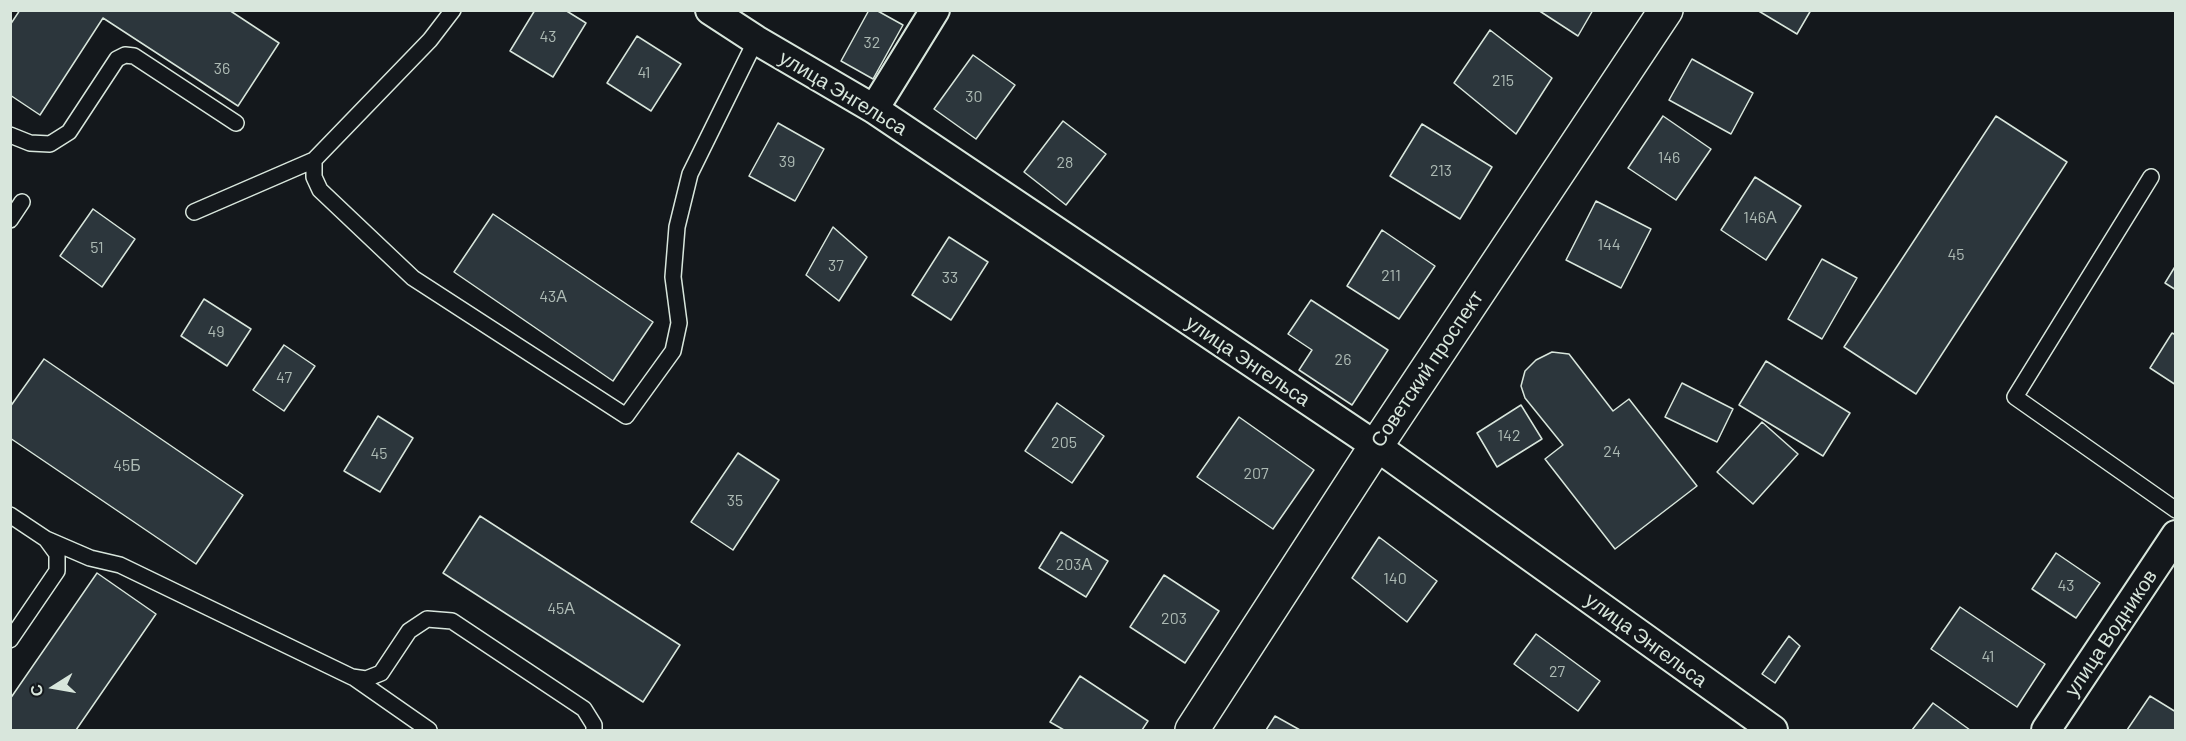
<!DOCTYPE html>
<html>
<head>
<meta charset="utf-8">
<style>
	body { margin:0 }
	#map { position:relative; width:2186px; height:741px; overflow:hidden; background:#14181c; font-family:Barlow,sans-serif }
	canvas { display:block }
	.frame { position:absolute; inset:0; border:12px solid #d8e6dc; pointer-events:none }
	.north { position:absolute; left:24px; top:657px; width:60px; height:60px; -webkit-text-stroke:4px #14181c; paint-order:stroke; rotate:259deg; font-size:16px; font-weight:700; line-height:24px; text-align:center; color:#d8e6dc }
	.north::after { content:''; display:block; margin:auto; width:21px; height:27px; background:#d8e6dc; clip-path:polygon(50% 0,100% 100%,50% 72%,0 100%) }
</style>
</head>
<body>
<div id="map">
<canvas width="2186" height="741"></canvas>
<div class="frame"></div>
<div class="north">С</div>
</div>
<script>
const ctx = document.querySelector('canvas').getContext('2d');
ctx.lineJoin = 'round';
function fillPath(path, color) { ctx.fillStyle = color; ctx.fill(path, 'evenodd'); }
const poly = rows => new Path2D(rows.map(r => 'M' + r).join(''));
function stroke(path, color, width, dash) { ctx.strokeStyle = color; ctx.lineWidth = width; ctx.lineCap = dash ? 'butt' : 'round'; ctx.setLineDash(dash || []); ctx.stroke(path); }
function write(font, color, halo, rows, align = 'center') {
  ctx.font = font + ' Barlow,sans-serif'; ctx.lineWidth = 4.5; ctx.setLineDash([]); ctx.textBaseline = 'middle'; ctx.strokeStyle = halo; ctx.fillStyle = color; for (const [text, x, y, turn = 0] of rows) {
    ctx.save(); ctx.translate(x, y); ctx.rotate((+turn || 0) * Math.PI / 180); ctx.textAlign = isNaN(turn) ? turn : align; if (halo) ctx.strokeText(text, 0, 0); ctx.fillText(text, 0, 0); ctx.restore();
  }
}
const building = poly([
	[20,10,229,10,279,43,238,106,103,18,40,115,10,95,10,25,20,10],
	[535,10,565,10,586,23,553,77,510,51,535,10],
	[869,10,876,10,903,25,873,79,841,61,869,10],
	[1538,10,1593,10,1578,36,1538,10],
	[1757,10,1811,10,1797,34,1757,10],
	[1490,30,1552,78,1516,134,1454,83,1490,30],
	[637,36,681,64,651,111,607,83,637,36],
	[973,55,1015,85,976,139,934,109,973,55],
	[1692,59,1753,93,1731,134,1669,100,1692,59],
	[1663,116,1711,149,1676,200,1628,168,1663,116],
	[1996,116,2067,162,1916,394,1844,347,1996,116],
	[1063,121,1106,154,1066,205,1024,172,1063,121],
	[778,123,824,149,795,201,749,176,778,123],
	[1422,124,1492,167,1460,219,1390,176,1422,124],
	[1755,177,1801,206,1766,260,1721,230,1755,177],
	[1596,201,1651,229,1621,288,1566,260,1596,201],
	[93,209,135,239,102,287,60,256,93,209],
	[493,214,653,322,613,381,454,272,493,214],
	[833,227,867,257,839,301,806,275,833,227],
	[1382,230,1435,266,1399,319,1347,286,1382,230],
	[949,237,988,262,951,320,912,295,949,237],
	[1822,259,1857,278,1822,339,1788,319,1822,259],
	[2176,265,2176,290,2165,283,2176,265],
	[204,299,251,329,227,366,181,336,204,299],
	[1311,300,1388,350,1352,405,1299,370,1312,350,1288,334,1311,300],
	[2172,333,2176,335,2176,385,2150,368,2172,333],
	[284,345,315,366,284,411,253,390,284,345],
	[1552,352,1569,354,1613,411,1629,399,1697,486,1615,549,1545,459,1563,445,1525,398,1521,386,1525,371,1536,360,1552,352],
	[44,359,243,495,196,564,10,438,10,407,44,359],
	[1766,361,1850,413,1823,456,1739,405,1766,361],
	[1682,383,1733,409,1717,442,1665,417,1682,383],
	[1057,403,1104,436,1072,483,1025,451,1057,403],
	[1521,405,1542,439,1497,467,1477,433,1521,405],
	[378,416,413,438,380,492,344,471,378,416],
	[1239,417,1314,470,1273,529,1197,477,1239,417],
	[1762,422,1798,454,1753,504,1717,472,1762,422],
	[738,453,779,480,733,550,691,522,738,453],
	[480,516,680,645,643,702,443,573,480,516],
	[1061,532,1108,561,1086,597,1039,568,1061,532],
	[1379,537,1437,581,1407,622,1352,578,1379,537],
	[2056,553,2100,583,2076,618,2032,589,2056,553],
	[97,573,156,614,76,730,10,730,10,699,97,573],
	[1164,575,1219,611,1185,663,1130,627,1164,575],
	[1960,607,2045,664,2017,707,1931,649,1960,607],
	[1536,634,1600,681,1578,711,1514,664,1536,634],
	[1789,636,1800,646,1775,683,1762,674,1789,636],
	[1080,676,1148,721,1142,730,1064,730,1050,722,1080,676],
	[2150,696,2176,712,2176,730,2127,730,2150,696],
	[1933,703,1970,730,1912,730,1933,703],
	[1275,716,1300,730,1266,730,1275,716]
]);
fillPath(building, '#2c363c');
stroke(building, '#d8e6dc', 1.5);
const service = poly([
	[453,10,430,40,314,160,314,177,320,190,413,278,626,416,673,351,679,323,673,277,677,227,690,174,756,40],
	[10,135,30,143,50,144,69,132,117,59,125,55,134,56,236,123],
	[2151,177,2015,397,2176,510],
	[194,212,314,160],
	[10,220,22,202],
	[10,515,46,539,90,558,120,565,352,677,366,679,381,673,409,631,427,619,452,621,584,709,594,725,594,730],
	[10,640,57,571,57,554,46,539],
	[353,677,429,730]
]);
const minor = poly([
	[710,10,756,40,874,109,1376,446,1773,730],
	[874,109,935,10],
	[2046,730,2176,535]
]);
const secondary = poly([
	[1192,730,1376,446,1666,10]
]);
stroke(service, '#d8e6dc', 18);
stroke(minor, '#d8e6dc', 32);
stroke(secondary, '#d8e6dc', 36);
stroke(service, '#14181c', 15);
stroke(minor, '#14181c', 28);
stroke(secondary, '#14181c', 33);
write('16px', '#adbab4', null, [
	["43",548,37],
	["32",872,43],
	["36",222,69],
	["41",644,73],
	["215",1503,81],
	["30",974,97],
	["146",1669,158],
	["39",787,162],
	["28",1065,163],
	["213",1441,171],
	["146А",1760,218],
	["144",1609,245],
	["51",97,248],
	["45",1956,255],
	["37",836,266],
	["211",1391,276],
	["33",950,278],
	["43А",553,297],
	["49",216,332],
	["26",1343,360],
	["47",284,378],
	["142",1509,436],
	["205",1064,443],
	["24",1612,452],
	["45",379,454],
	["45Б",127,466],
	["207",1256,474],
	["35",735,501],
	["203А",1074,565],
	["140",1395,579],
	["43",2066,586],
	["45А",561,609],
	["203",1174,619],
	["41",1988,657],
	["27",1557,672]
]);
write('20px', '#d8e6dc', '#14181c', [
	["улица Энгельса",843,93,31],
	["улица Энгельса",1248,361,34],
	["Советский проспект",1427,369,-56],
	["улица Водников",2111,633,-56],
	["улица Энгельса",1646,640,36]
]);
</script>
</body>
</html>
